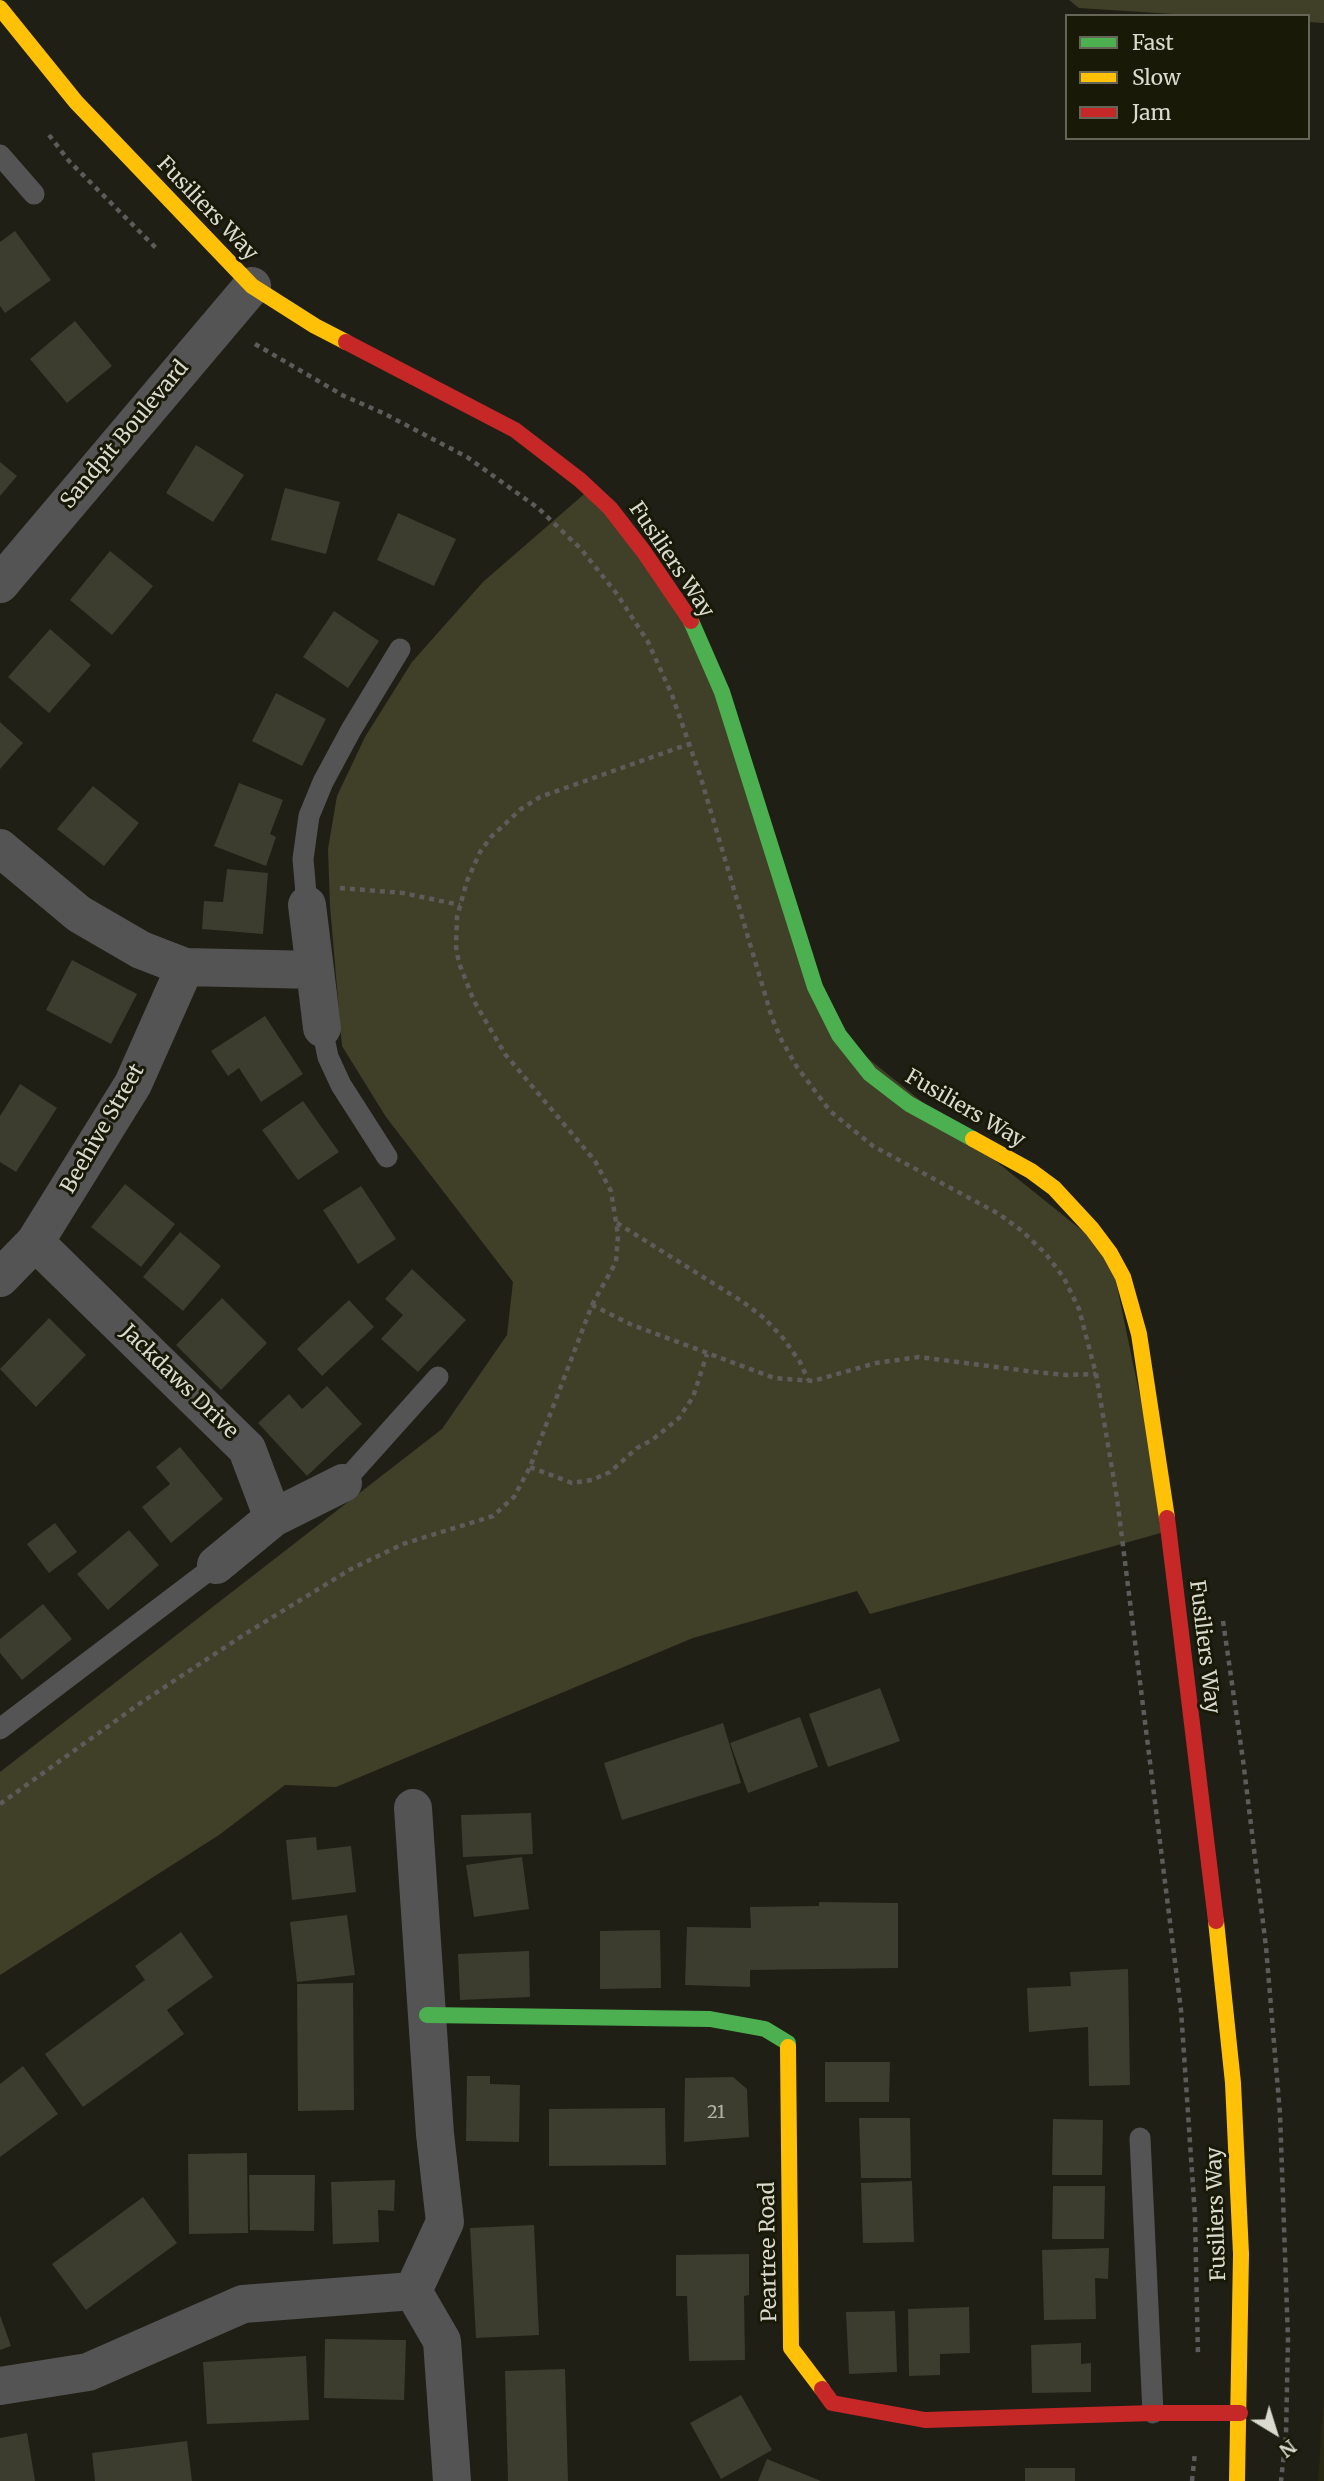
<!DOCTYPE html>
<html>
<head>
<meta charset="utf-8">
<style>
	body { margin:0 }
	#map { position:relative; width:1324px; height:2481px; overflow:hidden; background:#1f1f15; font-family:Merriweather,serif }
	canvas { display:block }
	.legend { position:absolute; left:1065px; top:14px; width:245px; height:126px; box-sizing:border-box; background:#191908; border:2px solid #666658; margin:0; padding:9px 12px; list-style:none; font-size:21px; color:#dadacf }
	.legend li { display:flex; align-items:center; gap:14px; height:35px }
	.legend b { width:35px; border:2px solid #666658 }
	.north { position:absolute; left:1240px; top:2397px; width:70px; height:70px; -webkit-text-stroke:5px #191908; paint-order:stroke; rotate:142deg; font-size:19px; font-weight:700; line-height:28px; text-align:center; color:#dadacf }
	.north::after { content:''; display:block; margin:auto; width:24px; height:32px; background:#dadacf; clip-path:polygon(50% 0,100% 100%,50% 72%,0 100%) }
</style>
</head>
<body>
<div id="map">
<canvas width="1324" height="2481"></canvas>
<ul class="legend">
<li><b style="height:9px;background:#4caf50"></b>Fast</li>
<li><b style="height:9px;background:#ffc107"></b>Slow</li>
<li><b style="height:9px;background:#c62828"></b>Jam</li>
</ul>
<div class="north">N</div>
</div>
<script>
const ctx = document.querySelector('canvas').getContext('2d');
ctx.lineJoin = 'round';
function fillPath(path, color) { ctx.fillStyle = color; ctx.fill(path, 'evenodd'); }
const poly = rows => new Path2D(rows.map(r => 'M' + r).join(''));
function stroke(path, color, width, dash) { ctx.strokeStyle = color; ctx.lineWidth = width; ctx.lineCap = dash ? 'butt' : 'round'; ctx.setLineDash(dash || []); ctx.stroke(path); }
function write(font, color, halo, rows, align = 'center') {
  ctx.font = font + ' Merriweather,serif'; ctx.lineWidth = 6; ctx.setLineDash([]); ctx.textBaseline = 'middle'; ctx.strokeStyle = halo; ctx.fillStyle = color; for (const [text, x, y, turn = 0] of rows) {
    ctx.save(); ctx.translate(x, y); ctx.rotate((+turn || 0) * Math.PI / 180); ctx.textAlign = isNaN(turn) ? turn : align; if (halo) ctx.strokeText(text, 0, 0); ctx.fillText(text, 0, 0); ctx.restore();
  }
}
fillPath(poly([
	[1324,2399,1324,2481,1318,2481]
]), '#282810');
fillPath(poly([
	[1069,0,1324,0,1324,23,1308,22,1308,16,1204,16,1079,8],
	[590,489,689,617,839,1035,1110,1253,1168,1531,870,1614,857,1591,693,1638,336,1787,285,1785,219,1835,0,1975,0,1772,442,1429,507,1335,513,1282,386,1117,342,1046,330,906,328,849,337,796,365,737,412,662,483,582]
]), '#404029');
fillPath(poly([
	[15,231,51,280,5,313,0,306,0,242],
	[75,321,112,366,67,403,30,359],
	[196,445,244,475,213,522,166,493],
	[0,462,17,476,0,496],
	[285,488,340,502,326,554,271,540],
	[398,513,456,539,434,586,377,560],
	[110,551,153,586,112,635,70,600],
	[334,611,379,641,348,688,303,657],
	[50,629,91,665,49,713,8,677],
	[276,693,326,719,302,766,252,741],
	[0,722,23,743,0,769],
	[239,783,283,800,270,834,276,837,266,866,214,846],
	[93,786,139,823,104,866,57,829],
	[227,869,268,873,263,934,202,929,204,901,223,902],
	[72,960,137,994,111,1044,46,1010],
	[265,1016,303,1074,261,1102,239,1068,228,1076,211,1051],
	[20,1084,57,1108,16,1172,0,1162,0,1116],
	[303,1101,339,1152,298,1180,262,1130],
	[125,1184,175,1224,141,1267,91,1227],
	[361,1186,396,1239,358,1264,323,1210],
	[180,1232,221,1266,183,1311,143,1277],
	[412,1269,466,1320,418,1372,381,1339,403,1315,385,1299],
	[222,1298,267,1343,221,1390,176,1345],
	[349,1300,374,1327,322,1376,297,1349],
	[49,1318,86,1355,36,1407,0,1369],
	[327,1386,362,1424,307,1476,258,1423,289,1394,302,1409],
	[180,1447,223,1499,171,1543,142,1507,170,1484,156,1467],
	[55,1523,77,1552,49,1573,27,1544],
	[129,1530,159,1565,108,1610,77,1574],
	[43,1604,72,1639,22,1680,0,1653,0,1639],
	[880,1688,900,1741,828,1767,809,1714],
	[800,1717,818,1767,748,1793,730,1743],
	[723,1723,741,1783,622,1820,604,1763],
	[531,1813,533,1854,463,1857,461,1815],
	[316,1837,317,1850,351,1846,356,1892,292,1900,286,1840],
	[522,1857,529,1909,474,1917,466,1865],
	[819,1902,898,1903,898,1968,750,1970,750,1987,685,1985,687,1927,751,1928,750,1907,819,1906],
	[347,1915,355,1975,297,1982,290,1922],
	[660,1930,661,1988,600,1989,600,1931],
	[181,1932,213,1977,167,2010,184,2034,83,2107,45,2054,145,1980,135,1966],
	[529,1951,530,1997,460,2000,458,1954],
	[1128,1969,1130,2085,1089,2086,1088,2027,1029,2032,1027,1988,1071,1986,1070,1972],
	[353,1983,354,2110,298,2111,297,1984],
	[825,2062,890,2062,889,2102,825,2102],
	[23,2066,58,2114,0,2157,0,2084],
	[467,2076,490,2076,490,2084,520,2085,519,2142,466,2141],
	[733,2077,747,2089,749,2137,684,2142,685,2078],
	[665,2108,666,2165,549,2166,549,2109],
	[859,2118,910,2118,911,2178,861,2178],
	[1053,2119,1103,2120,1102,2175,1052,2175],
	[247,2153,248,2233,189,2234,188,2154],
	[249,2175,315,2175,314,2231,250,2230],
	[395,2180,394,2211,378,2210,379,2242,333,2244,331,2182],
	[912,2181,914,2242,863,2243,861,2183],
	[1053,2186,1105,2186,1104,2239,1052,2239],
	[143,2197,177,2243,86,2310,52,2264],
	[534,2225,539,2335,476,2338,470,2228],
	[1109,2248,1108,2279,1095,2278,1096,2319,1044,2320,1042,2250],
	[749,2254,749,2295,744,2296,745,2360,689,2361,687,2296,676,2296,676,2255],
	[969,2307,970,2353,940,2354,940,2375,909,2376,908,2309],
	[895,2311,897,2372,849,2374,846,2312],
	[0,2315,11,2346,0,2350],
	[325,2339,406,2340,404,2400,324,2398],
	[1081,2343,1081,2364,1091,2363,1091,2392,1032,2393,1031,2345],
	[306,2356,309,2420,207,2424,203,2362],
	[565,2369,568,2481,508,2481,505,2371],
	[741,2395,772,2450,721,2479,690,2423],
	[27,2433,35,2481,0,2481,0,2438],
	[187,2441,192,2481,95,2481,92,2453],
	[767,2459,821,2481,758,2481],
	[1025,2468,1075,2468,1075,2481,1025,2481]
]), '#3c3c2f');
stroke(poly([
	[49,135,69,161,156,248],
	[255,344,344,396,383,413,467,457,538,508,581,549,617,594,648,642,672,695,700,775,772,1018,782,1041,797,1067,830,1111,873,1146,999,1214,1022,1231,1046,1254,1064,1278,1079,1309,1096,1374,1117,1498,1181,2010,1195,2216,1198,2356],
	[340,888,403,893,460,905],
	[617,1223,743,1302,764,1318,783,1338,800,1362,808,1380],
	[592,1305,616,1262,618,1235,611,1191,595,1161,505,1054,474,1001,459,963,456,947,457,917,467,881,480,852,491,837,521,809,540,797,689,744],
	[530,1467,572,1483,592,1480,610,1472,637,1448,652,1440,679,1418,693,1397,707,1354],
	[1223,1621,1243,1760,1266,1947,1280,2114,1288,2339,1286,2435,1281,2481],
	[0,1804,139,1704,245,1634,351,1569,403,1544,493,1516,514,1497,530,1467,592,1305,630,1324,774,1378,813,1381,876,1363,919,1357,1035,1372,1066,1375,1096,1374],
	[1192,2481,1195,2452]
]), '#5d5c5b', 4.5, [5, 5]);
stroke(poly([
	[0,155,34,194],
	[307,905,303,859,309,816,323,782,351,730,400,649],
	[322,1028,328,1057,341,1085,387,1157],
	[343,1483,438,1377],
	[0,1729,216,1565],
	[1140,2138,1153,2413]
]), '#555454', 21);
stroke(poly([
	[0,584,252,286],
	[0,848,79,914,141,950,185,967,315,970,322,1028],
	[307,905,315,970],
	[35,1242,247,1449,273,1518,216,1565],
	[0,1278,35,1242,133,1084,185,967],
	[273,1518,343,1483],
	[413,2291,442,2341,452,2481],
	[0,2386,88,2372,243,2304,413,2291,445,2222,435,2134,413,1808]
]), '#555454', 38);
stroke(poly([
	[691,621,722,692,815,987,839,1035,870,1074,909,1104,973,1139],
	[427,2015,710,2019,765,2029,788,2043,788,2047]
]), '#4caf50', 16);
stroke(poly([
	[0,8,76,102,252,286,315,326,346,342],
	[973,1139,1031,1171,1054,1188,1092,1229,1110,1253,1123,1277,1139,1334,1167,1518],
	[1216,1921,1233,2083,1241,2254,1237,2481],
	[788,2047,791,2348,822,2389]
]), '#ffc107', 16);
stroke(poly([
	[346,342,515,430,580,480,610,508,644,552,691,621],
	[1167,1518,1216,1921],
	[822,2389,832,2403,925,2420,1153,2413,1240,2413]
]), '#c62828', 16);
write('18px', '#b2b2a7', null, [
	["21",716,2113]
]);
write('21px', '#dadacf', '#191908', [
	["Fusiliers Way",207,209,46],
	["Sandpit Boulevard",125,435,-50],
	["Fusiliers Way",671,560,56],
	["Fusiliers Way",965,1109,30],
	["Beehive Street",103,1129,-60],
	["Jackdaws Drive",179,1382,44],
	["Fusiliers Way",1204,1647,83],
	["Fusiliers Way",1217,2214,-92],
	["Peartree Road",769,2252,-91]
]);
</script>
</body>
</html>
